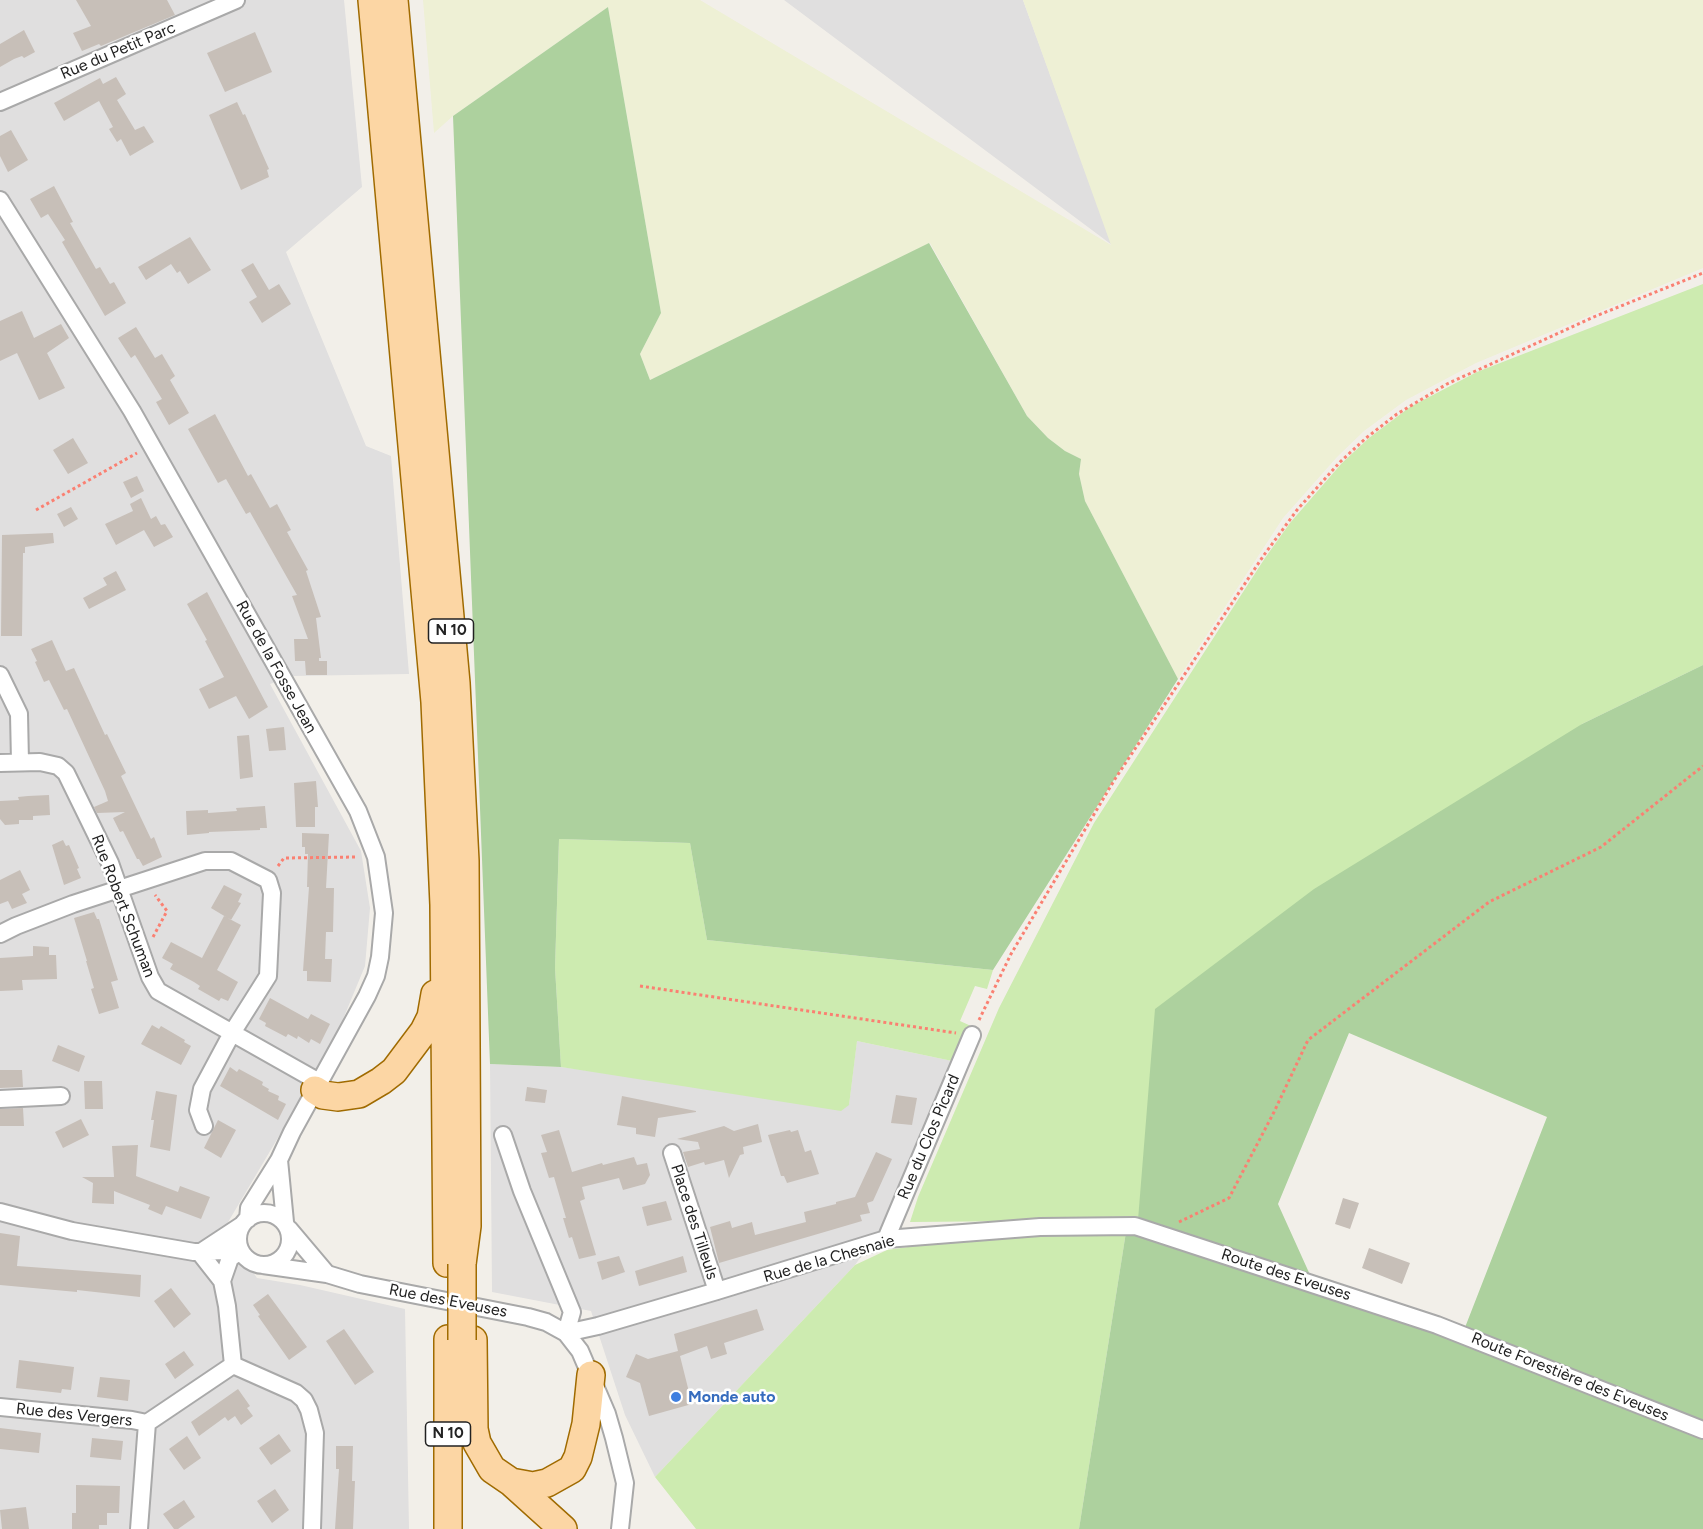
<!DOCTYPE html>
<html>
<head>
<meta charset="utf-8">
<style>
	body { margin:0 }
	canvas { display:block; background:#f2efe9 }
</style>
</head>
<body>
<canvas width="1703" height="1529"></canvas>
<script>
const ctx = document.querySelector('canvas').getContext('2d');
ctx.lineJoin = 'round';
function fillPath(path, color) { ctx.fillStyle = color; ctx.fill(path, 'evenodd'); }
const poly = rows => new Path2D(rows.map(r => 'M' + r).join(''));
function stroke(path, color, width, dash) { ctx.strokeStyle = color; ctx.lineWidth = width; ctx.lineCap = dash ? 'butt' : 'round'; ctx.setLineDash(dash || []); ctx.stroke(path); }
function write(font, color, halo, rows, align = 'center') {
  ctx.font = font + ' Figtree,sans-serif'; ctx.lineWidth = 5; ctx.setLineDash([]); ctx.textBaseline = 'middle'; ctx.strokeStyle = halo; ctx.fillStyle = color; for (const [text, x, y, turn = 0] of rows) {
    ctx.save(); ctx.translate(x, y); ctx.rotate((+turn || 0) * Math.PI / 180); ctx.textAlign = isNaN(turn) ? turn : align; if (halo) ctx.strokeText(text, 0, 0); ctx.fillText(text, 0, 0); ctx.restore();
  }
}
fillPath(poly([
	[0,0,344,0,362,187,286,252,366,446,391,456,409,674,293,676,270,684,361,851,370,908,365,966,331,1048,224,1229,257,1278,300,1285,405,1309,409,1529,0,1529],
	[784,0,1023,0,1112,245],
	[857,1041,957,1062,880,1231,855,1265,655,1477,625,1415,591,1311,492,1292,490,1064,561,1067,849,1105]
]), '#e0dfdf');
fillPath(poly([
	[423,0,700,0,1111,245,1023,0,1703,0,1703,268,1476,363,1406,400,1364,431,1337,457,1283,518,1178,679,1085,501,1079,474,1081,459,1065,451,1048,438,1027,416,930,243,650,380,640,354,661,313,608,7,453,116,434,133]
]), '#eef0d5');
fillPath(poly([
	[1703,284,1703,665,1582,724,1138,1220,910,1222,918,1197,999,1008,1094,823,1265,558,1290,523,1342,463,1369,438,1410,407,1477,372],
	[559,839,690,843,707,940,993,970,987,989,975,986,960,1021,971,1026,957,1062,857,1041,849,1105,841,1111,561,1067,555,968],
	[1126,1232,1079,1529,696,1529,655,1477,855,1265,887,1250,985,1236]
]), '#cdebb0');
fillPath(poly([
	[608,7,661,313,640,354,650,380,929,243,1027,416,1048,438,1065,451,1081,459,1079,474,1085,501,1178,679,993,970,707,940,690,843,559,839,555,968,561,1067,490,1064,453,116],
	[1703,665,1703,1529,1079,1529,1126,1232,1138,1220,1155,1009,1314,889,1582,724],
	[1349,1033,1547,1117,1464,1330,1311,1277,1278,1204]
]), '#add19e');
fillPath(poly([
	[76,0,167,0,175,15,101,46,99,44,82,51,73,33,91,26],
	[24,30,35,52,24,58,22,56,14,59,0,67,0,44],
	[255,32,272,72,225,92,207,53],
	[116,77,126,94,117,100,135,130,144,126,154,142,130,156,121,139,117,142,109,129,113,127,99,101,64,121,54,103,100,78,103,84],
	[237,102,243,115,245,114,261,151,269,169,267,170,269,177,241,190,209,115],
	[11,130,28,160,8,172,0,156,0,136],
	[54,186,73,222,70,223,96,269,100,267,110,284,114,282,126,303,105,316,62,242,65,240,48,214,41,218,30,199],
	[190,237,211,270,188,284,180,271,177,273,171,264,146,280,138,267],
	[253,263,269,290,279,284,291,304,262,323,249,302,257,297,241,270],
	[22,311,34,338,61,324,69,338,47,353,65,388,39,400,17,353,0,361,0,321],
	[136,327,155,358,162,354,175,376,170,380,189,413,169,425,156,402,162,399,135,355,131,358,118,338],
	[215,414,248,476,251,474,270,508,277,504,291,530,287,532,308,570,306,571,321,617,316,618,321,658,319,658,319,661,327,661,327,675,306,675,305,661,295,661,294,639,308,639,292,596,297,595,250,512,246,514,226,479,218,483,188,429],
	[73,438,88,463,68,474,53,450],
	[137,476,144,491,131,498,123,482],
	[141,498,151,519,156,516,161,525,165,524,173,537,154,547,144,530,116,545,105,524,133,511,130,504],
	[71,507,78,519,64,527,57,514],
	[53,533,54,543,25,547,25,553,23,553,22,636,1,636,2,535],
	[116,571,126,590,89,609,83,598,107,585,103,578],
	[207,592,268,707,249,719,236,696,209,709,199,689,224,677,205,641,207,640,187,604],
	[52,640,66,671,74,668,105,735,107,734,126,773,121,776,151,839,154,837,162,857,143,866,139,859,137,859,123,831,120,832,113,818,125,812,97,813,94,807,108,801,105,791,67,709,64,710,49,680,44,682,35,662,37,661,31,649],
	[284,727,286,750,269,751,266,729],
	[249,735,253,777,240,779,237,736],
	[316,781,318,807,315,807,315,827,296,827,294,783],
	[49,795,50,815,33,816,33,820,19,820,19,824,5,825,0,819,0,801,19,800,18,797,28,796],
	[265,806,267,828,260,828,260,830,209,832,209,833,187,835,186,811,208,810,208,813,237,811,236,808],
	[302,833,329,834,326,888,334,888,333,932,326,932,325,959,332,959,331,982,307,981,307,971,303,971,309,887,307,887,308,854,305,854,305,847,302,847],
	[63,840,66,846,69,845,79,868,77,869,81,878,64,885,52,845],
	[20,870,30,890,22,894,27,903,12,909,8,901,0,904,0,880],
	[224,885,242,894,238,902,241,903,231,920,211,908],
	[94,912,97,919,99,919,118,980,111,982,119,1008,99,1014,91,989,94,988,86,961,87,961,74,918],
	[224,916,241,925,217,970,238,982,228,1001,221,998,219,1001,198,989,200,986,194,982,170,969,173,964,162,958,171,942,202,958],
	[33,946,49,947,49,955,56,955,57,979,22,980,23,990,0,991,0,958,33,956],
	[270,998,308,1019,311,1014,330,1024,320,1044,311,1039,309,1043,298,1036,297,1039,288,1034,286,1037,265,1026,266,1023,259,1019],
	[152,1025,159,1029,161,1026,185,1040,184,1042,191,1046,181,1065,141,1044],
	[58,1045,85,1056,79,1072,52,1061],
	[230,1067,237,1072,239,1069,263,1082,262,1085,269,1089,268,1091,279,1096,278,1100,286,1104,278,1120,220,1086],
	[0,1070,22,1070,23,1087,0,1088],
	[84,1081,102,1081,103,1109,85,1109],
	[527,1087,547,1090,545,1103,525,1101],
	[156,1091,177,1095,170,1151,150,1147,154,1120,151,1120],
	[896,1095,917,1098,912,1125,891,1123],
	[622,1096,696,1111,696,1112,658,1118,655,1137,636,1134,636,1128,617,1125],
	[23,1108,24,1126,0,1126,0,1109],
	[81,1119,89,1135,63,1148,55,1132],
	[218,1120,236,1130,221,1158,204,1148],
	[758,1124,762,1142,743,1147,744,1154,740,1155,729,1178,724,1160,705,1165,704,1162,688,1167,683,1152,700,1149,698,1142,677,1139,724,1126,734,1131],
	[559,1130,572,1172,602,1163,603,1165,634,1157,637,1165,647,1163,650,1175,645,1184,623,1190,619,1178,582,1187,585,1199,580,1201,596,1255,579,1259,572,1237,569,1238,563,1218,566,1218,554,1177,549,1178,541,1153,547,1152,541,1135],
	[790,1130,791,1132,798,1130,805,1152,811,1150,819,1174,787,1183,784,1176,781,1176,768,1135],
	[138,1145,136,1176,178,1192,180,1186,210,1197,201,1219,166,1206,162,1215,148,1209,150,1205,114,1191,114,1204,92,1203,93,1183,82,1177,114,1177,112,1146],
	[876,1152,892,1159,873,1201,867,1203,870,1213,860,1215,862,1221,719,1263,710,1227,730,1221,732,1228,752,1222,755,1235,806,1222,804,1212,836,1204,836,1202,855,1197],
	[1343,1198,1359,1203,1350,1229,1335,1224],
	[666,1201,672,1220,647,1226,642,1207],
	[0,1233,20,1236,17,1266,141,1275,140,1297,77,1290,77,1292,0,1285],
	[1369,1248,1410,1263,1402,1284,1362,1268],
	[619,1256,625,1272,602,1280,597,1262],
	[683,1256,687,1272,639,1286,635,1271],
	[171,1288,191,1314,174,1328,154,1301],
	[268,1294,307,1347,289,1360,258,1316,260,1315,253,1305],
	[757,1309,764,1330,724,1343,727,1354,711,1359,707,1346,680,1356,692,1404,649,1416,640,1383,626,1377,636,1354,648,1359,678,1351,674,1334],
	[344,1329,374,1372,355,1385,326,1341],
	[184,1351,194,1365,175,1379,165,1364],
	[19,1360,74,1367,71,1390,62,1389,61,1393,16,1388],
	[100,1377,130,1380,128,1401,97,1397],
	[238,1389,250,1406,247,1408,253,1416,241,1425,235,1416,228,1421,225,1417,199,1436,191,1422],
	[0,1428,41,1433,39,1453,0,1449],
	[279,1434,291,1451,271,1465,259,1448],
	[187,1436,201,1458,184,1470,169,1449],
	[92,1438,123,1441,121,1460,90,1457],
	[336,1446,353,1446,352,1481,355,1481,353,1529,335,1529,339,1469,336,1469],
	[76,1485,120,1486,119,1513,107,1513,107,1525,99,1525,99,1529,72,1529,72,1513,76,1513],
	[275,1489,289,1510,272,1523,257,1501],
	[184,1500,195,1517,178,1529,174,1529,163,1514],
	[26,1507,29,1529,2,1529,0,1510]
]), '#c7bfb8');
const minor = poly([
	[0,102,236,0],
	[0,200,132,411,358,811,376,857,384,913,380,957,376,976,367,996,292,1132,279,1160,249,1208,248,1219],
	[0,675,19,714,20,762],
	[0,763,40,762,58,766,66,773,110,863,150,977,158,991,319,1082],
	[0,934,16,926,73,904,205,861,231,861,268,880,272,893,268,976,232,1033,202,1089,198,1110,204,1126],
	[0,1099,61,1096],
	[503,1135,522,1191,572,1312,566,1333],
	[672,1153,717,1291],
	[279,1160,285,1222],
	[0,1212,72,1231,194,1252,226,1251,239,1246],
	'238 1239a26 26 0 1 1 52 0a26 26 0 1 1-52 0Z',
	[289,1229,327,1274],
	[886,1239,972,1035],
	[201,1252,242,1225],
	[200,1253,222,1281],
	[263,1265,327,1274,360,1284,528,1317,546,1322,566,1333,580,1351,607,1414,614,1438,625,1483,620,1529],
	[566,1333,598,1326,717,1291,886,1239,1040,1227,1135,1226,1437,1325,1703,1430],
	[233,1365,296,1393,304,1400,309,1410,315,1433,312,1529],
	[233,1365,227,1306,222,1281,230,1258,241,1251],
	[0,1407,132,1420,147,1423],
	[139,1529,147,1423,233,1365]
]);
const primary = poly([
	[372,0,435,702,444,905,447,1263],
	[394,0,456,683,465,861,467,1226,462,1264],
	[315,1090,323,1095,338,1097,359,1094,381,1081,394,1071,424,1031,431,1017,435,994],
	[448,1339,448,1529],
	[473,1340,474,1429,477,1443,492,1469,511,1482,533,1486,547,1483,572,1469,578,1457,586,1424,591,1375],
	[511,1482,563,1529]
]);
stroke(minor, '#a9a9a9', 20);
stroke(primary, '#a06b00', 30);
stroke(poly([
	[36,510,137,453],
	[278,866,284,858,357,857],
	[153,937,167,911,155,895],
	[640,986,956,1033],
	[979,1020,1011,954,1115,779,1264,555,1297,510,1340,462,1366,438,1397,414,1447,384,1596,316,1703,273],
	[1179,1222,1229,1198,1274,1112,1308,1040,1489,902,1601,847,1703,766]
]), '#fa8072', 3, [3, 3]);
stroke(minor, '#fff', 16);
stroke(primary, '#fcd6a4', 27);
const primaryBridge = poly([
	[462,1340,462,1264]
]);
stroke(primaryBridge, '#a06b00', 30, []);
stroke(primaryBridge, '#fcd6a4', 27);
for (const [x, y, r, color] of [
	[676,1397,6,"#3f7fe0"]
]) { const dot = new Path2D(); dot.arc(x, y, r, 0, 2 * Math.PI); ctx.fillStyle = color; ctx.fill(dot); stroke(dot, '#fff', 2); }
for (const [x, y, w] of [
	[451,631,45],
	[448,1434,45]
]) { const box = new Path2D(); box.roundRect(x - w / 2, y - 12, w, 24, 4.5); ctx.fillStyle = '#fff'; ctx.fill(box); stroke(box, '#222', 1.5); }
write('bold 15px', '#222', null, [
	["N 10",451,631],
	["N 10",448,1434]
]);
write('16px', '#222', '#fff', [
	["Rue du Petit Parc",118,51,-23],
	["Rue de la Fosse Jean",276,667,61],
	["Rue Robert Schuman",123,906,69],
	["Rue du Clos Picard",929,1137,-67],
	["Place des Tilleuls",694,1222,72],
	["Rue de la Chesnaie",829,1259,-16],
	["Route des Eveuses",1286,1275,18],
	["Rue des Eveuses",448,1301,11],
	["Route Forestière des Eveuses",1570,1377,22],
	["Rue des Vergers",74,1415,6]
]);
write('bold 16px', '#366cbe', '#fff', [
	["Monde auto",688,1397]
], 'left');
</script>
</body>
</html>
